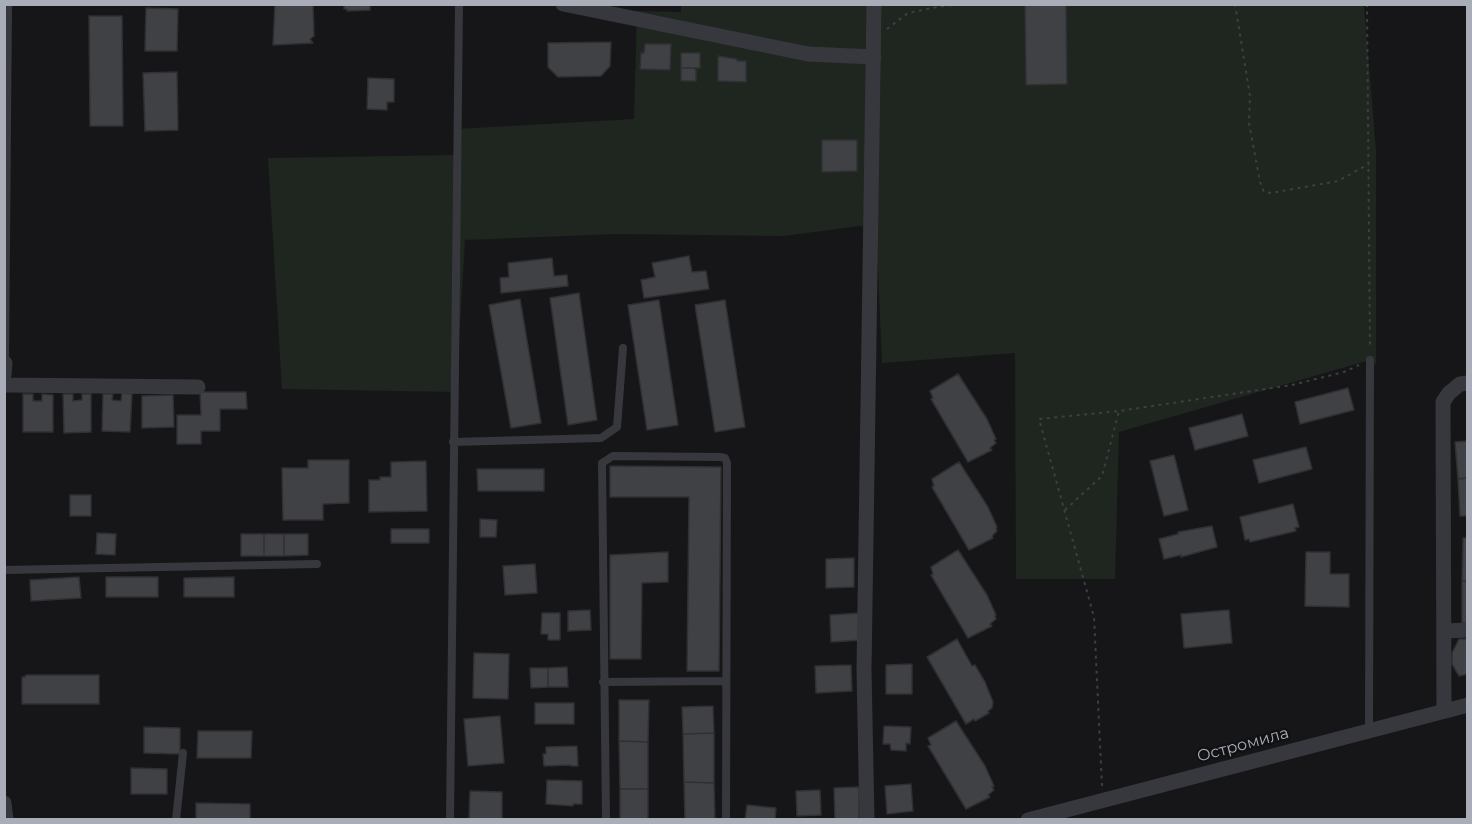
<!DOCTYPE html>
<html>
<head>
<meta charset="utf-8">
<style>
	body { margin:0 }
	#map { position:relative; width:1472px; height:824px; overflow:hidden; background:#161618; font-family:Montserrat,sans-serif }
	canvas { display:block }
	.frame { position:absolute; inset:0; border:6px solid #a8adb8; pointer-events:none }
</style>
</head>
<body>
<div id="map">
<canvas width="1472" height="824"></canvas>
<div class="frame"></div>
</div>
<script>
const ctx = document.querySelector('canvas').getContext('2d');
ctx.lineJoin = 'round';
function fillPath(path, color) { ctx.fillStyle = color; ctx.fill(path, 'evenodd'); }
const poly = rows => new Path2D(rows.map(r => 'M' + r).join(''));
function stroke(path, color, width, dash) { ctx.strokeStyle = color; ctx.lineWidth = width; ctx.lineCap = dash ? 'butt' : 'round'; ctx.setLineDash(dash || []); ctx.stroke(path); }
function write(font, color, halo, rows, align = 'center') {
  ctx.font = font + ' Montserrat,sans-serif'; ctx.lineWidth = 4.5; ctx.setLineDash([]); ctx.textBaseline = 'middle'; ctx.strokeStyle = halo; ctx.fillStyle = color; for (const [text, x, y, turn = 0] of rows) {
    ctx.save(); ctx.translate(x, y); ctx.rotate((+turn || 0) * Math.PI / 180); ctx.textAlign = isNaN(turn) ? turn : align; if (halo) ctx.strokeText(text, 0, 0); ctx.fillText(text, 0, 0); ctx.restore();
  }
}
fillPath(poly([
	[681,5,1364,5,1376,151,1376,365,1370,360,1119,432,1115,579,1016,579,1015,353,882,363,876,224,783,236,617,234,465,240,456,392,282,389,268,158,456,155,456,129,634,119,637,11,681,12]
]), '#1e261f');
const building = poly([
	[275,4,313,4,314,36,310,39,313,43,273,45,275,4],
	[344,4,370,4,370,10,347,11,347,9,344,9,344,4],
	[1025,4,1066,4,1067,84,1026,85,1025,4],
	[146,8,178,9,177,51,145,51,146,8],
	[89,16,122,16,123,126,90,126,89,16],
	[611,42,610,66,601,76,558,77,548,67,548,43,611,42],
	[645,44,671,44,670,70,640,69,641,53,644,53,645,44],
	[681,53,700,53,700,68,681,68,681,53],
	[718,56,737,59,737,61,746,61,746,82,718,81,718,56],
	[681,68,694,68,696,70,696,81,681,81,681,68],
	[177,72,178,130,145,131,143,73,177,72],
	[368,78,394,79,394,102,387,102,387,110,367,109,368,78],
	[822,140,857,140,857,171,822,172,822,140],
	[689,256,692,272,706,271,709,289,644,298,641,280,655,277,652,263,689,256],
	[552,258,554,276,567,275,568,286,501,293,500,278,509,277,508,263,552,258],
	[579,293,597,420,568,425,550,298,579,293],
	[520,299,541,423,511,428,489,305,520,299],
	[659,300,678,425,647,430,628,305,659,300],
	[725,300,745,427,715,432,695,305,725,300],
	[958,374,987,419,996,439,994,440,996,443,990,448,992,450,968,462,931,399,933,398,930,391,958,374],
	[1348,388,1354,410,1300,424,1295,402,1348,388],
	[200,392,246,392,247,409,220,409,220,431,201,431,201,444,177,444,177,415,201,415,200,392],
	[122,393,132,394,130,432,102,431,103,394,113,394,112,400,121,401,122,393],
	[23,394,33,394,33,401,42,401,42,394,53,395,53,432,23,432,23,394],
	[63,394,73,394,73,401,82,400,82,394,91,394,91,432,64,433,63,394],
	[173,395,174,427,142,428,142,396,173,395],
	[1242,414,1248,436,1195,450,1189,428,1242,414],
	[1468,441,1468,478,1458,479,1455,442,1468,441],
	[1306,447,1312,469,1259,483,1253,460,1306,447],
	[1174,455,1188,510,1164,516,1150,461,1174,455],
	[308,460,349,460,349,503,323,504,323,520,283,520,282,468,308,468,308,460],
	[426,461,427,511,369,512,369,480,380,480,380,477,391,477,391,462,426,461],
	[959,462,988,507,997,527,996,528,997,531,992,536,993,538,969,550,932,487,934,486,932,479,959,462],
	[610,466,721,467,719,671,687,671,689,497,610,497,610,466],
	[477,469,544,469,544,491,478,491,477,469],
	[1468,478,1468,516,1460,516,1458,479,1468,478],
	[70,495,91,495,91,516,70,516,70,495],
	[1293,504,1299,527,1295,528,1296,531,1250,542,1249,539,1245,540,1240,517,1293,504],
	[480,519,497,520,496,537,480,537,480,519],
	[1212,526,1217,547,1181,557,1181,555,1164,559,1159,539,1178,534,1178,532,1212,526],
	[391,529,429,529,429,543,391,543,391,529],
	[97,533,116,534,115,555,96,554,97,533],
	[241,534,264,534,264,556,241,556,241,534],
	[264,534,284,534,284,556,264,556,264,534],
	[284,534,308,534,308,555,284,556,284,534],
	[1463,538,1468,538,1468,581,1462,581,1463,538],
	[958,550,987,595,996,615,995,616,996,619,990,624,992,626,968,638,931,575,933,574,931,567,958,550],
	[668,552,668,582,642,583,641,659,610,659,610,555,668,552],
	[1306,552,1330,552,1330,574,1349,574,1349,607,1305,606,1306,552],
	[854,558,854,587,826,588,826,559,854,558],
	[535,564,537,593,505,595,503,566,535,564],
	[79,577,81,598,31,601,30,580,79,577],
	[106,577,158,577,158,597,106,597,106,577],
	[234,577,234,597,184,597,184,578,234,577],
	[1462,581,1468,581,1468,623,1462,623,1462,581],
	[590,610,591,630,568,631,568,611,590,610],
	[1229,610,1232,643,1184,648,1181,614,1229,610],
	[542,613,560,613,560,640,548,640,548,634,541,634,542,613],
	[861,613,862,640,831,642,830,615,861,613],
	[957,639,972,666,975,665,985,682,993,702,992,708,988,711,989,713,975,721,974,719,966,724,927,657,957,639],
	[1459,639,1468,639,1468,674,1459,676,1452,664,1452,653,1459,639],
	[474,653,509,654,508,699,473,698,474,653],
	[912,664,912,694,886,694,886,665,912,664],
	[851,665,852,691,816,693,815,666,851,665],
	[567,667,568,687,548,687,548,668,567,667],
	[530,668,548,668,548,687,531,688,530,668],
	[26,675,99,675,99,704,22,704,22,677,25,677,26,675],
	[619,700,649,700,648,742,619,741,619,700],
	[535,703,574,703,574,724,535,724,535,703],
	[713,706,714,733,683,734,682,707,713,706],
	[500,716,504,763,468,766,464,719,500,716],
	[956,721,985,766,994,786,992,787,994,790,988,795,990,797,966,809,928,746,931,745,928,738,956,721],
	[884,726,911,727,910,744,906,743,906,751,891,750,890,744,883,744,884,726],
	[144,727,180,728,180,754,144,753,144,727],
	[198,731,252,731,251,758,197,758,198,731],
	[714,733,714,783,684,782,683,734,714,733],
	[619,741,648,742,648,789,620,789,619,741],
	[577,746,578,766,571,766,571,765,544,766,543,754,546,754,546,747,577,746],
	[131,768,167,769,167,794,131,794,131,768],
	[547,780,582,781,582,804,573,804,573,806,546,804,547,780],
	[684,782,714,783,715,820,685,820,684,782],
	[911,784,913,811,887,814,885,786,911,784],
	[859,787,859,820,835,820,834,788,859,787],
	[620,789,648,789,648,820,620,820,620,789],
	[820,790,821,815,797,816,796,791,820,790],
	[470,791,502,792,502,820,469,820,470,791],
	[196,803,250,804,250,820,196,820,196,803],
	[747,805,776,808,775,820,745,820,747,805]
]);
fillPath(building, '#404145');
stroke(building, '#303034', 1.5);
stroke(poly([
	[1235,4,1250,96,1249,123,1260,182,1264,192,1271,193,1338,181,1369,164],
	[1367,4,1370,349],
	[887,29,908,13,943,6,965,4],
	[1065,510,1102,476,1119,411],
	[1102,786,1094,617,1039,419,1119,411,1292,385,1344,372,1359,365]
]), '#3d3f44', 2, [3, 4.5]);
stroke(poly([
	[5,363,8,4],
	[453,442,601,438,617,427,623,348],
	[4,570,317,564],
	[603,682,726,681],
	[1369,731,1370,360],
	[176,820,183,753],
	[450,820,459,4],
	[606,820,602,463,613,456,720,457,725,458,727,463,726,820]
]), '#37383d', 8);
stroke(poly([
	[563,4,808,54,874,57],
	[4,375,5,363],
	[4,385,198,387],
	[1444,631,1468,630],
	[1444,711,1443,402,1449,393,1460,384,1468,383],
	[4,803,6,820],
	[867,820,864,670,874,4],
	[1028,820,1468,705]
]), '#37383d', 15);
write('16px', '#a8adb8', '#111113', [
	["Остромила",1243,745,-15]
]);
</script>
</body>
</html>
